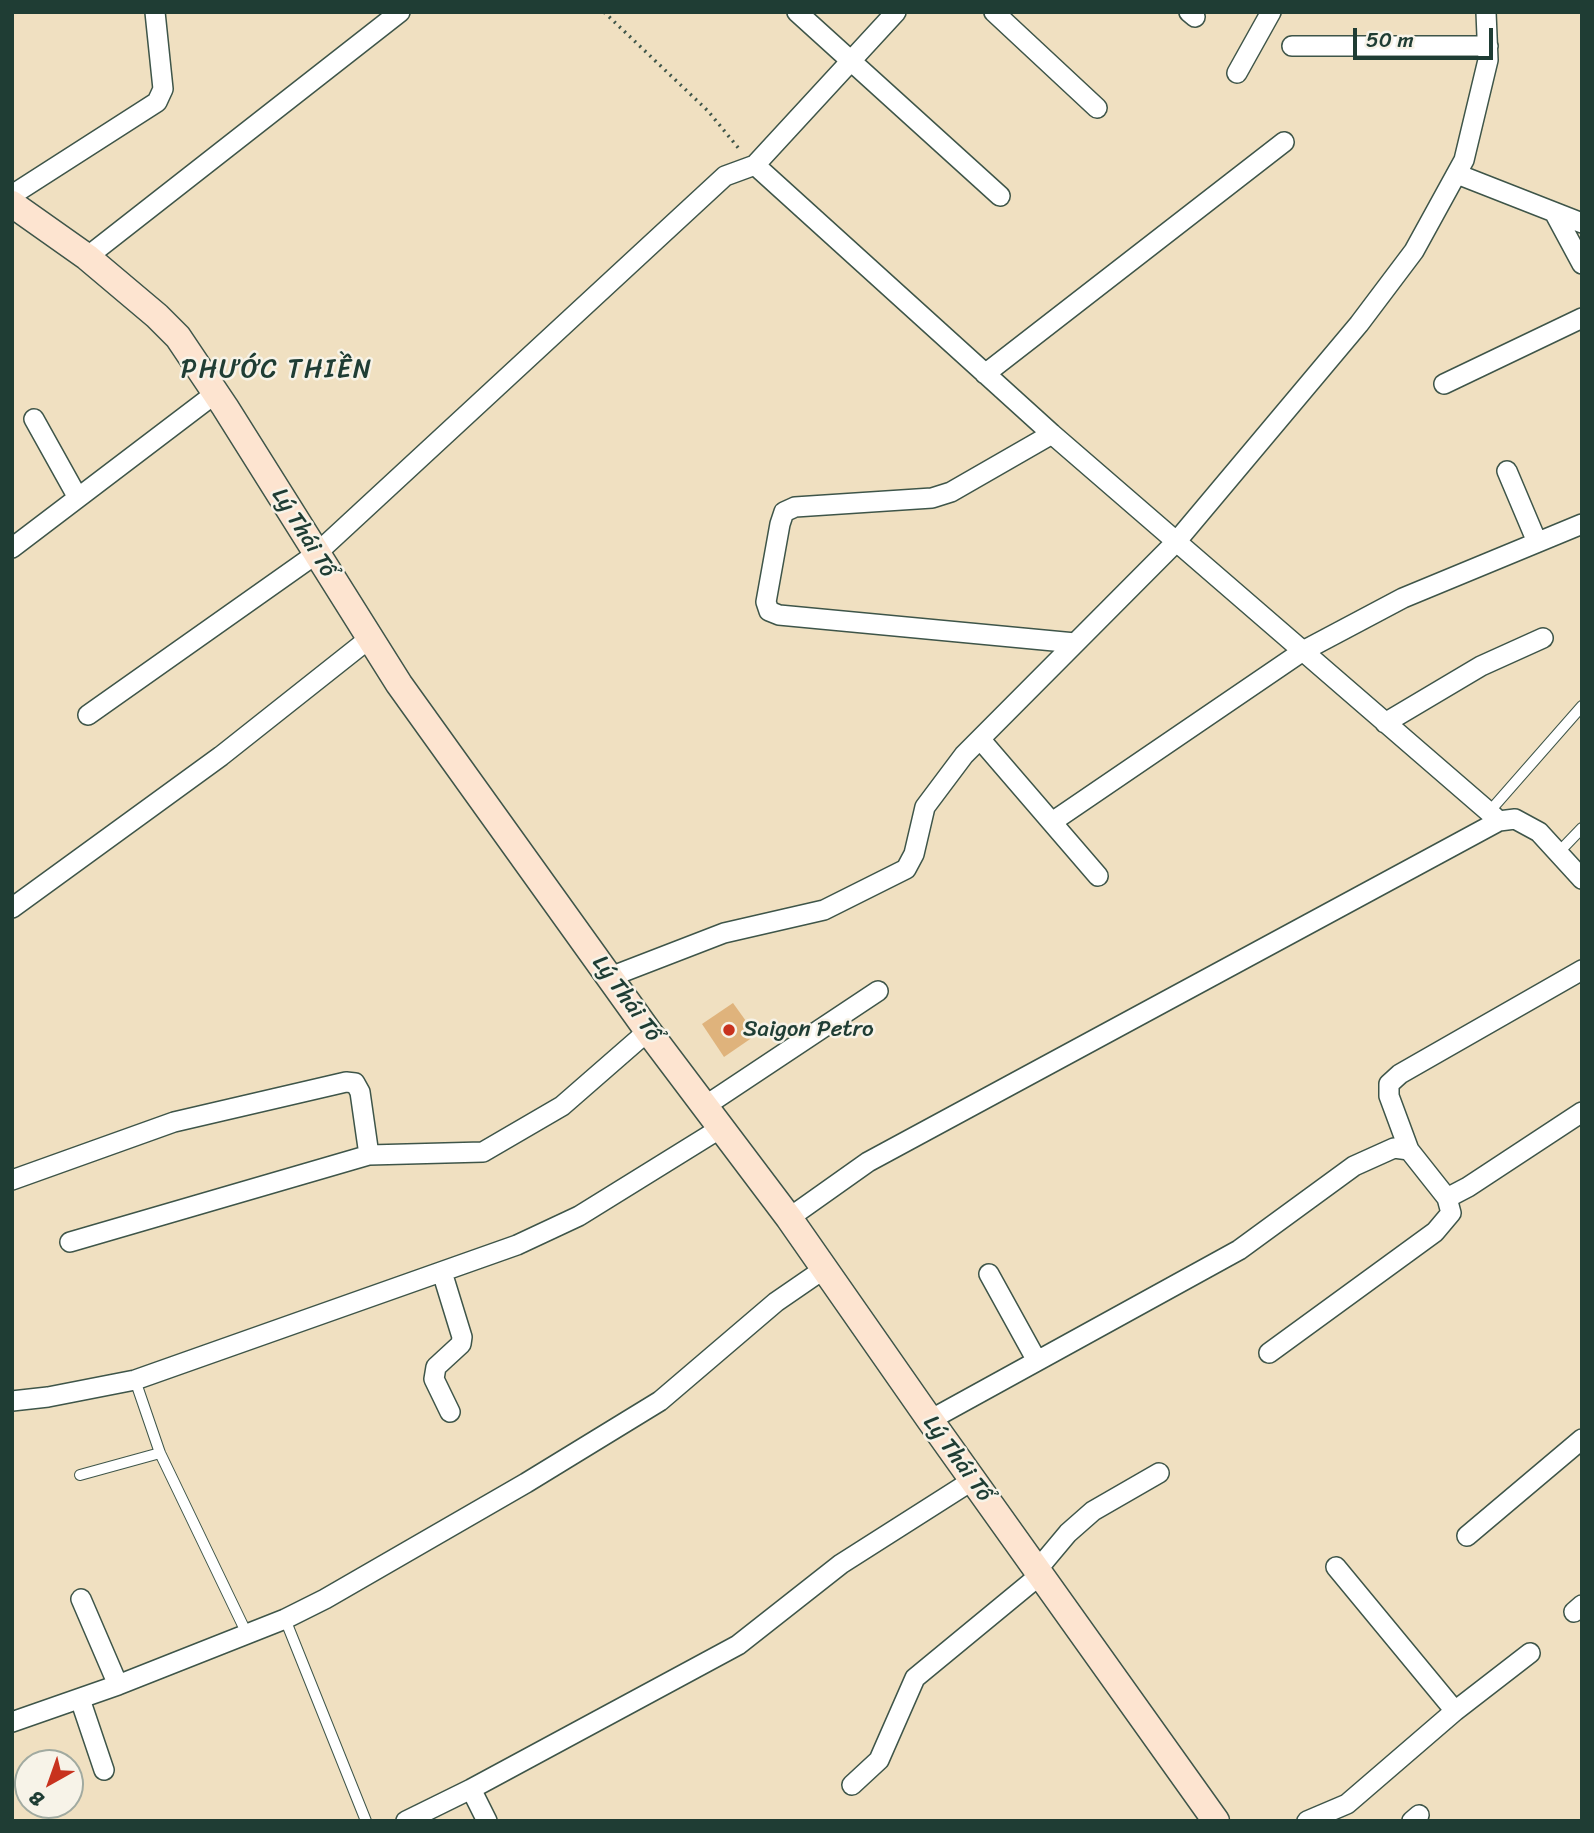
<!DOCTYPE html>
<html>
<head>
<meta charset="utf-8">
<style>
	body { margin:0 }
	#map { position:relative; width:1594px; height:1833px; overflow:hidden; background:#f0e0c1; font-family:Sriracha,sans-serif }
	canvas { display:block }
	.frame { position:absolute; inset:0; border:14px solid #1f3d34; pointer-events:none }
	.north { position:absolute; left:14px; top:1749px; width:70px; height:70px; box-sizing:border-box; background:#f7f3e8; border:2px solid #a1aaa0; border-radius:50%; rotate:220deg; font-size:19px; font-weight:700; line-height:28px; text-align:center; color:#1f3d34 }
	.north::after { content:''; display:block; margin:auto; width:24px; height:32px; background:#c8321e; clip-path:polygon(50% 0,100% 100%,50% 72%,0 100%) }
	.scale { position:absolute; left:1353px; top:28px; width:140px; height:32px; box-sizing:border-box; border:4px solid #1f3d34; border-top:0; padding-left:9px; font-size:21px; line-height:24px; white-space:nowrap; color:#1f3d34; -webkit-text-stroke:5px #f7f3e8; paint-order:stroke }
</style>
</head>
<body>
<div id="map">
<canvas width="1594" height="1833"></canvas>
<div class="frame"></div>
<div class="north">B</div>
<div class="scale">50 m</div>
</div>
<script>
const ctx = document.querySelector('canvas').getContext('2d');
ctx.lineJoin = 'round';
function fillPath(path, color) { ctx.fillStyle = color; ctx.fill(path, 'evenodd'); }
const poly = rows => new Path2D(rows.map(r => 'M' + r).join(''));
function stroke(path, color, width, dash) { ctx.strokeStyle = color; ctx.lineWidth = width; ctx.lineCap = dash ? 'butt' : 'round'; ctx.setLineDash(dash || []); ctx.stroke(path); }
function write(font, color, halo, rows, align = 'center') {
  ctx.font = font + ' Sriracha,sans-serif'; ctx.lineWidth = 5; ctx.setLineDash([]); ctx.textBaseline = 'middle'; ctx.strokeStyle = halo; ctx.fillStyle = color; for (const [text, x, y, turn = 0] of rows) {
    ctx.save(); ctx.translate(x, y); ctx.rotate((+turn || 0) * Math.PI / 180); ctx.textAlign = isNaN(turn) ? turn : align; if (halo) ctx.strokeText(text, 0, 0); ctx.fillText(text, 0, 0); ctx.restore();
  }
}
fillPath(poly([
	[733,1003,756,1035,724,1057,702,1024]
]), '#dfb37c');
const service = poly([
	[1489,812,1582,706],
	[1557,854,1582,828],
	[135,1380,160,1453,247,1634],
	[80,1475,160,1453],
	[285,1619,366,1821]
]);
const minor = poly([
	[797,12,1000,196],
	[994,12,1097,108],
	[1189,12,1195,17],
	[1292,46,1488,46],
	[1237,73,1271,12],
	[755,165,896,12],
	[1457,174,1582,223],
	[12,195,157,102,163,89,155,12],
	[1554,212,1582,264],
	[87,257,400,12],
	[985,374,1284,142],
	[1444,384,1582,318],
	[34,419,78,498],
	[1052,434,951,492,932,498,795,507,784,512,780,524,766,602,769,611,779,615,1075,643],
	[1507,471,1537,542],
	[12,548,216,393],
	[88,715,316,554,725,176,755,165,1052,434,1489,812,1499,821,1515,819,1539,832,1582,879],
	[1385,723,1481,666,1543,638],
	[980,739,1098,876],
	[1052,822,1303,651,1403,598,1582,524],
	[12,908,221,756,370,638],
	[610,977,724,933,824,910,906,869,914,854,925,807,964,755,1176,542,1359,324,1414,251,1464,160,1488,60,1486,12],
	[705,1106,878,991],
	[12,1180,174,1122,346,1082,355,1083,360,1092,369,1155],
	[1447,1198,1468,1187,1582,1112],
	[789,1218,868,1162,1499,821],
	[70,1242,369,1155,483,1152,562,1106,648,1031],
	[442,1272,462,1337,461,1344,436,1367,434,1379,450,1412],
	[989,1274,1037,1361],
	[1269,1353,1435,1232,1451,1213,1447,1198,1409,1150,1389,1096,1389,1084,1400,1074,1582,970],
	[12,1401,48,1397,135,1380,517,1245,579,1216,721,1128],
	[930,1420,1239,1250,1354,1166,1394,1148,1409,1150],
	[1467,1536,1582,1439],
	[1336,1567,1455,1711],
	[1037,1570,1068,1533,1093,1511,1159,1473],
	[81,1599,118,1685],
	[1574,1612,1582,1605],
	[80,1699,104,1770],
	[12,1722,118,1685,285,1619,325,1599,526,1483,660,1401,776,1302,824,1269],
	[852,1785,879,1760,915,1678,1040,1575],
	[471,1789,487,1821],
	[406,1821,471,1789,738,1645,841,1564,973,1480],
	[1307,1821,1347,1804,1455,1711,1530,1653],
	[1412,1821,1419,1815]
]);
const secondary = poly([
	[12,204,87,257,157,316,178,337,225,407,399,684,648,1031,789,1218,930,1420,1216,1821]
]);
stroke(service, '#3e5549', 12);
stroke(minor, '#3e5549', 22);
stroke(secondary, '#3e5549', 29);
stroke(poly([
	[604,12,708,111,740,150]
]), '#3e5549', 3.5, [2, 5]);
stroke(service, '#fff', 10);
stroke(minor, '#fff', 19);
stroke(secondary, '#fde4d0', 26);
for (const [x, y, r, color] of [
	[729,1030,7,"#c8321e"]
]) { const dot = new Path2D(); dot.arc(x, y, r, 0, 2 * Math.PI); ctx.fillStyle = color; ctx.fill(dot); stroke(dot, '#f7f3e8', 2.5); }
write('23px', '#1f3d34', '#f7f3e8', [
	["Lý Thái Tổ",303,533,58],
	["Lý Thái Tổ",626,999,54],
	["Lý Thái Tổ",957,1459,54]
]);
write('23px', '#1f3d34', '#f7f3e8', [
	["Saigon Petro",743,1030]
], 'left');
ctx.letterSpacing = '2px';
write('26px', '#1f3d34', '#f7f3e8', [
	["PHƯỚC THIỀN",277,370]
]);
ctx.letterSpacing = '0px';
</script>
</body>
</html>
